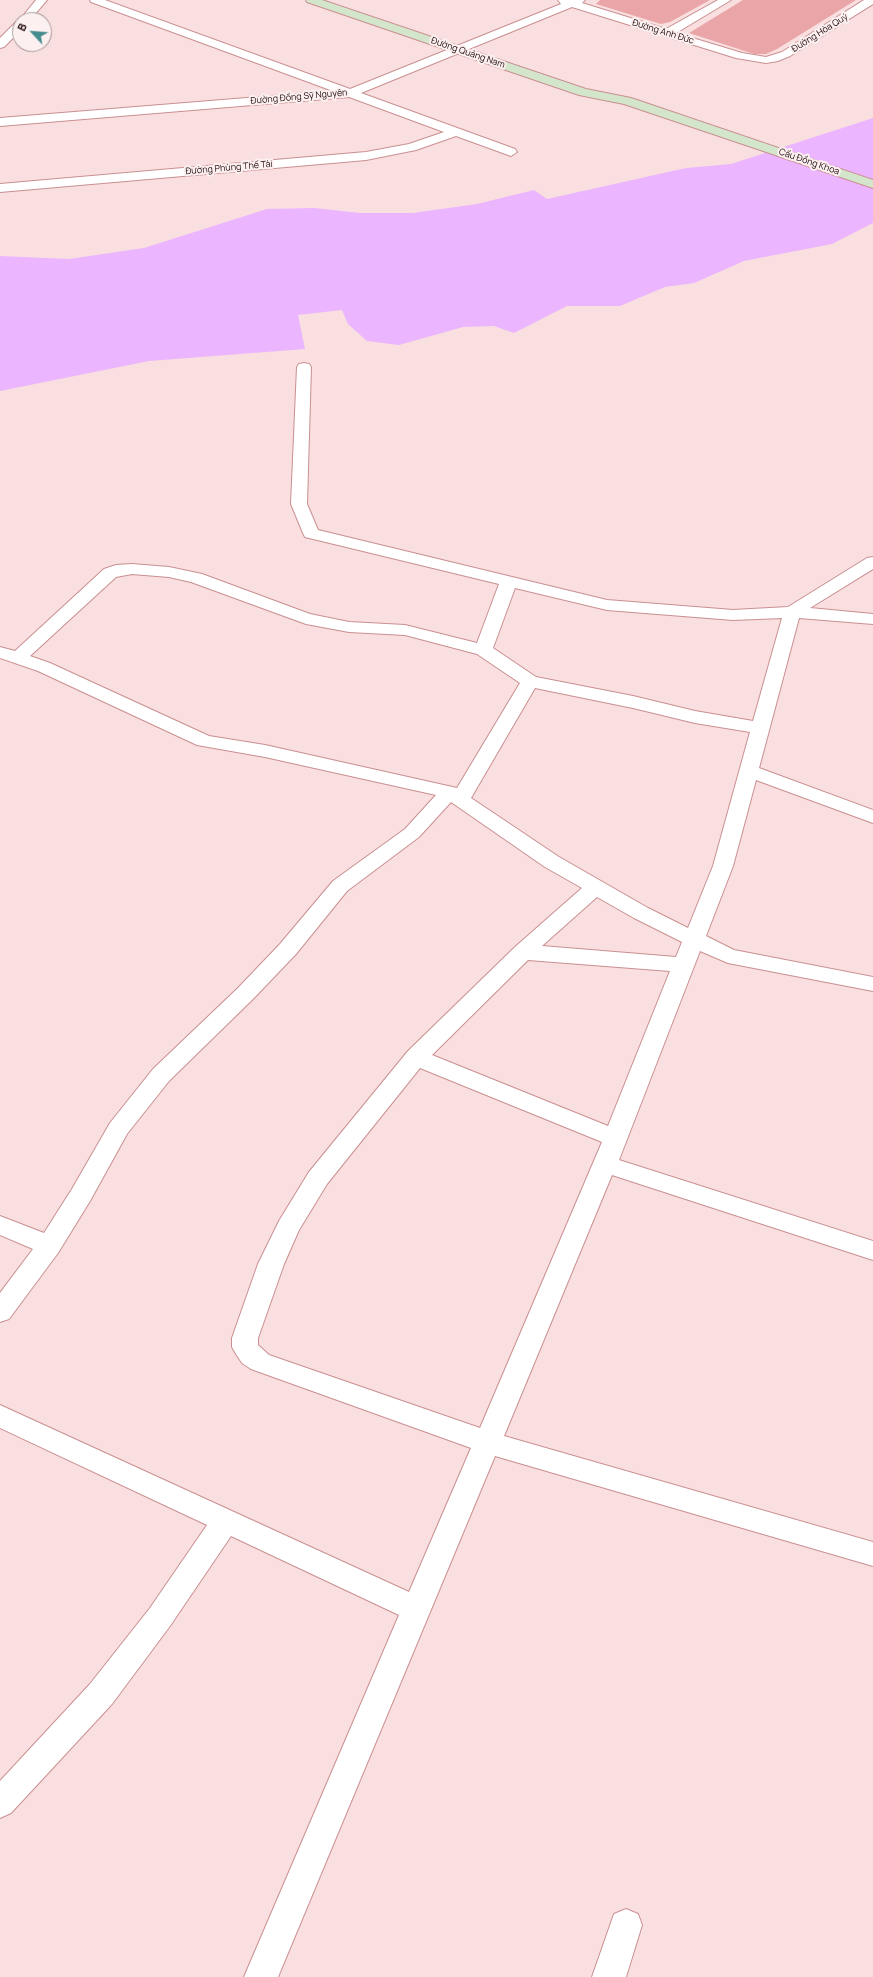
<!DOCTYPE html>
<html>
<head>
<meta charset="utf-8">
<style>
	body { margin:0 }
	#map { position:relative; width:873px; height:1977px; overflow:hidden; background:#f9dfdf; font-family:Manrope,sans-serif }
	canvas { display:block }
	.north { position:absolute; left:12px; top:12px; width:40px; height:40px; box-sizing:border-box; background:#fdf0f0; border:1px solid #a49494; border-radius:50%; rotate:296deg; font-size:11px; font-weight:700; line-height:16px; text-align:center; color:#1e090b }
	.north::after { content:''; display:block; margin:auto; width:14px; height:18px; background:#448c8e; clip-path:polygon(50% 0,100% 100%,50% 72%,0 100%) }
</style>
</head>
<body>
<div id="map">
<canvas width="873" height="1977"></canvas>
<div class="north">B</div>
</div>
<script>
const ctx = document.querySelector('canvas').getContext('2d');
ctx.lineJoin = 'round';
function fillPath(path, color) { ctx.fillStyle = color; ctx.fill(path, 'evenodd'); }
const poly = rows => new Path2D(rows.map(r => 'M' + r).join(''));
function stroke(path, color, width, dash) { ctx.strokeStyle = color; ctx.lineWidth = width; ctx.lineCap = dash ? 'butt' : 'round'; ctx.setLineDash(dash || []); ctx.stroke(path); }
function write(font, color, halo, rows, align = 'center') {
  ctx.font = font + ' Manrope,sans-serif'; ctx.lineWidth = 4; ctx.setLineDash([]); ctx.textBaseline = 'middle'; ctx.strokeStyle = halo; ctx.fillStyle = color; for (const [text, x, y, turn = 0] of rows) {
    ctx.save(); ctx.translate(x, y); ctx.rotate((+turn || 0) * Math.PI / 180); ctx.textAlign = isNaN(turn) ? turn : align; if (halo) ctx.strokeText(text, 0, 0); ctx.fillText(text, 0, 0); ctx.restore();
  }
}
fillPath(poly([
	[600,0,710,0,670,22,661,24,596,4],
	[743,0,856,0,777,49,766,54,754,54,689,33]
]), '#e9a5a7');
fillPath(poly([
	[873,118,873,223,832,244,744,261,694,283,665,287,620,306,567,306,514,333,494,326,463,327,399,345,367,341,348,324,342,310,298,315,305,349,149,361,0,391,0,256,69,259,144,248,267,209,314,208,360,213,413,213,477,204,534,190,547,199,686,168,731,164]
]), '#ebb5ff');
const street = poly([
	[36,0,47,0,30,20,20,20,20,31,4,47,0,48,0,38,16,22,19,21,36,0],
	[90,0,105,0,350,89,561,4,558,0,585,0,582,3,666,29,718,0,731,0,676,33,742,53,766,57,782,52,864,0,873,0,873,4,790,56,778,61,766,63,736,58,572,7,361,93,515,149,517,152,511,156,456,136,416,150,366,160,0,192,0,184,366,152,409,144,444,132,349,97,0,126,0,118,333,91,91,2,90,0],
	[304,363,309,364,311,367,307,504,318,530,607,600,733,610,788,607,867,558,873,557,873,569,810,608,873,614,873,624,799,618,759,768,873,810,873,823,756,780,733,866,706,936,734,950,873,977,873,991,728,963,700,951,619,1160,873,1241,873,1260,612,1175,504,1436,873,1542,873,1566,495,1456,278,1977,244,1977,399,1615,231,1536,170,1626,112,1704,11,1813,0,1818,0,1781,90,1684,150,1608,207,1525,0,1428,0,1405,409,1592,471,1448,251,1369,242,1363,236,1354,232,1347,232,1338,258,1264,279,1221,309,1172,408,1051,515,947,582,888,545,867,451,802,419,837,347,891,296,954,254,998,169,1081,127,1134,90,1201,58,1253,9,1319,0,1322,0,1293,33,1249,0,1235,0,1216,44,1233,72,1189,110,1123,153,1069,238,988,280,944,333,881,405,829,436,795,265,757,197,745,38,671,0,658,0,647,15,651,104,569,116,565,132,564,169,567,202,574,310,614,349,622,405,625,477,643,499,584,305,537,303,533,291,504,297,367,299,364,304,363],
	[132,574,169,577,191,582,306,624,349,632,405,635,477,654,520,683,457,788,265,745,209,736,50,663,30,656,116,577,132,574],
	[515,588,607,610,733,620,782,618,753,721,695,711,633,696,536,677,493,648,515,588],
	[535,688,633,708,695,723,750,732,713,866,688,928,648,908,559,857,471,798,535,688],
	[597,897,634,918,682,942,676,957,542,946,597,897],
	[528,960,670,971,608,1126,432,1055,528,960],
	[420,1068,602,1142,480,1428,269,1355,258,1345,258,1338,284,1264,299,1230,327,1184,420,1068],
	[626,1909,638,1914,642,1925,626,1977,592,1977,614,1914,626,1909]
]);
const secondary = poly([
	[306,0,322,0,586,89,631,98,873,180,873,188,624,104,579,95,307,2,306,0]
]);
stroke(street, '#ca8f91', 2);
stroke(secondary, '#ca8f91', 2);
fillPath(street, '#fff');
fillPath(secondary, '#d3e6cb');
write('9px', '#1e090b', '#fdf0f0', [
	["Đường Anh Đức",663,32,17],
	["Đường Hòa Quý",820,33,-32],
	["Đường Quảng Nam",468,53,19],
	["Đường Đồng Sỹ Nguyên",299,97,-5],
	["Cầu Đồng Khoa",809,162,19],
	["Đường Phùng Thế Tài",229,168,-5]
]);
</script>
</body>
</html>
